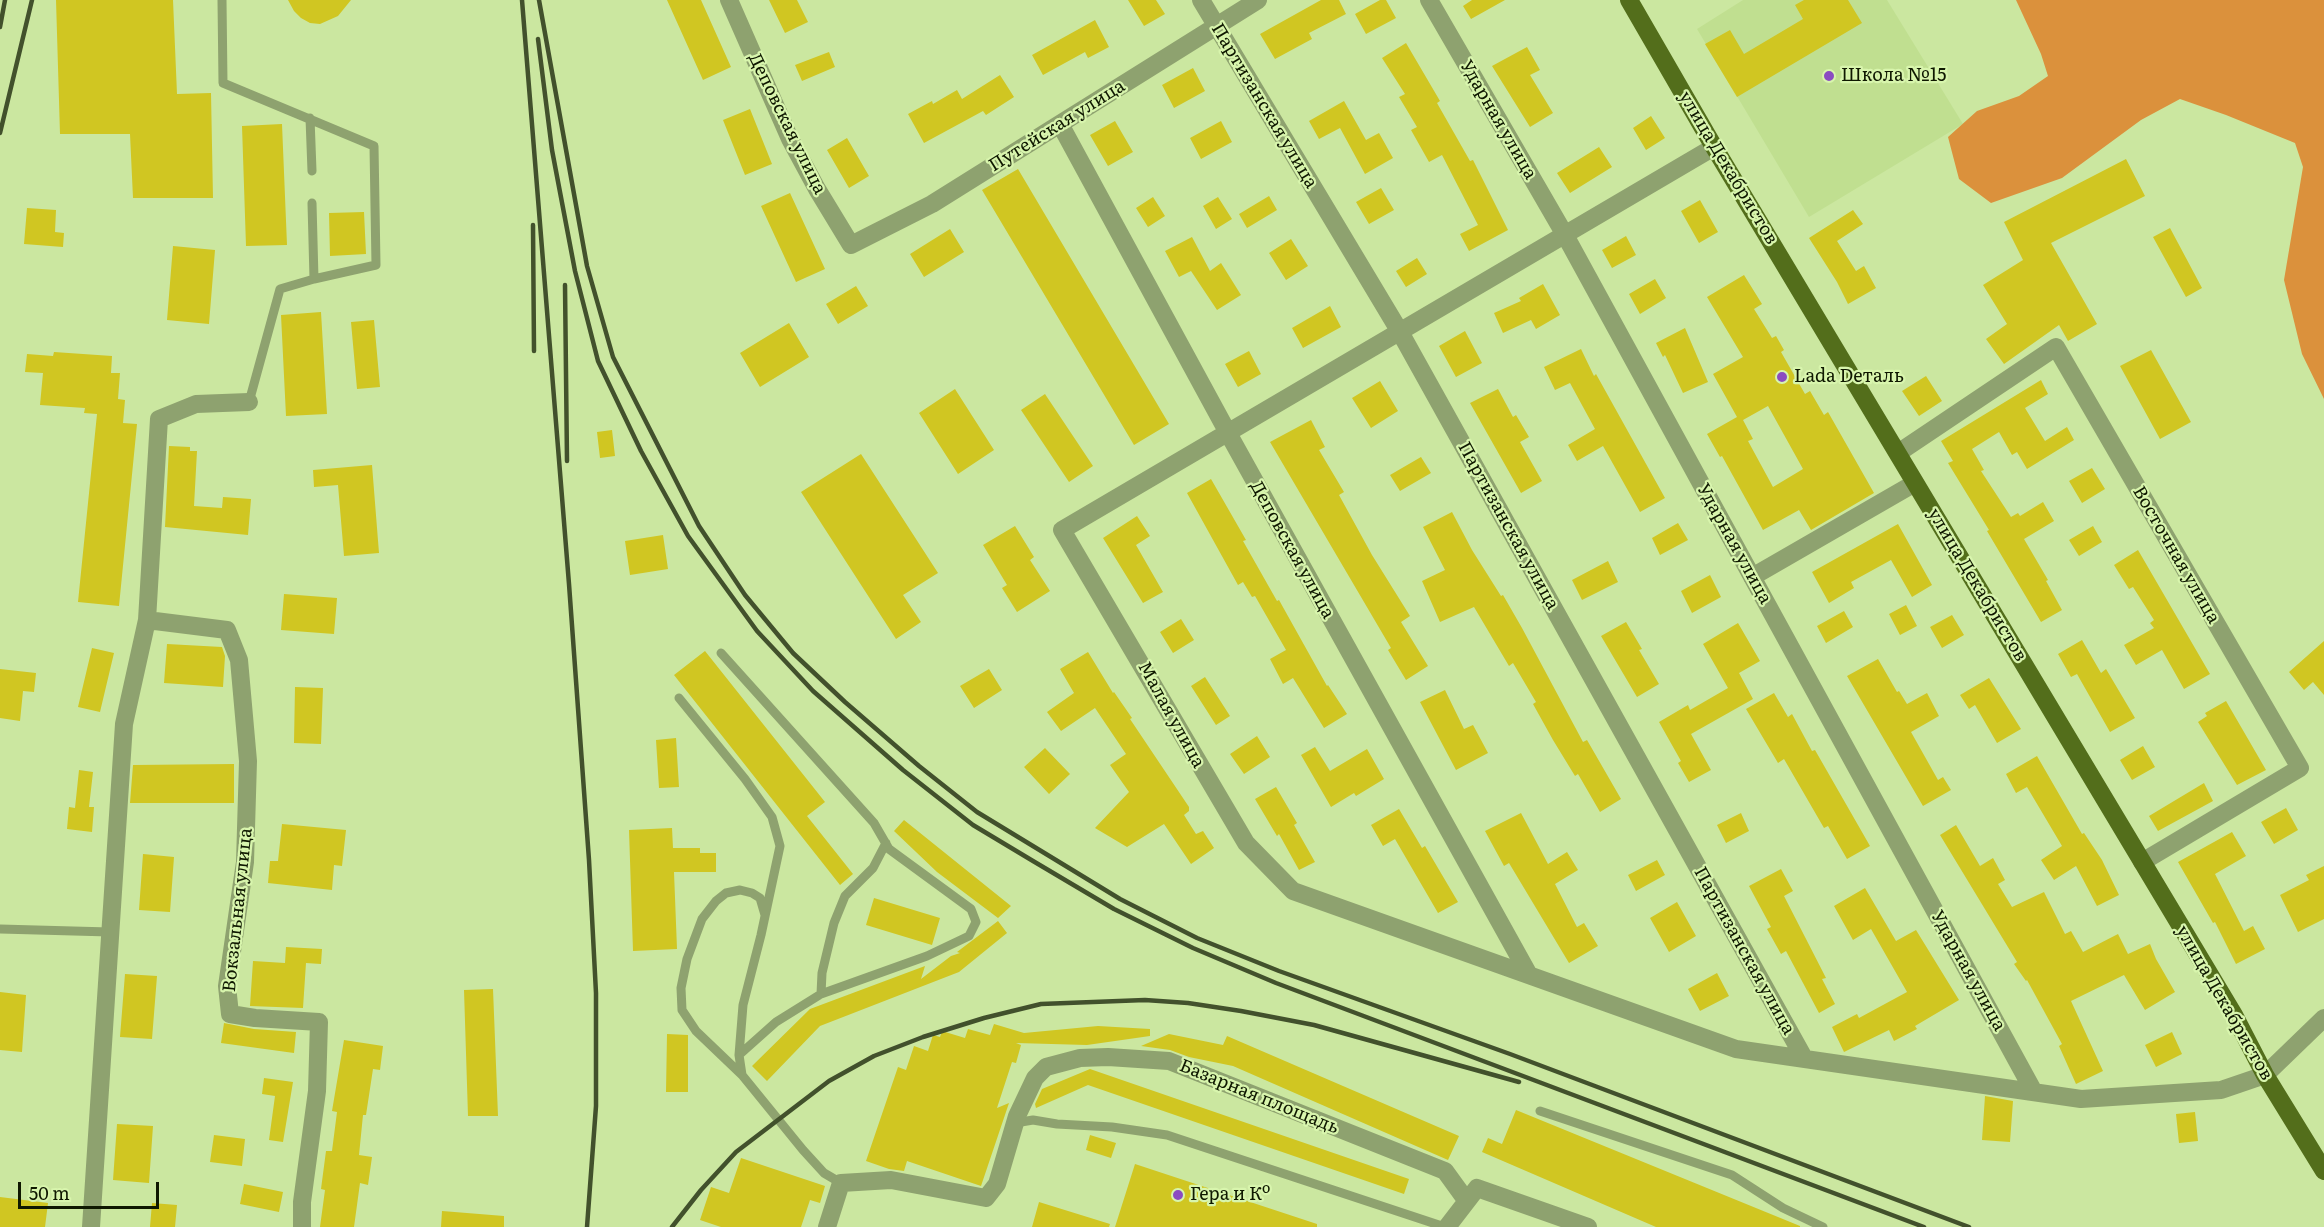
<!DOCTYPE html>
<html>
<head>
<meta charset="utf-8">
<style>
	body { margin:0 }
	#map { position:relative; width:2324px; height:1227px; overflow:hidden; background:#cbe7a0; font-family:Literata,serif }
	canvas { display:block }
	.scale { position:absolute; left:18px; top:1182px; width:141px; height:27px; box-sizing:border-box; border:3px solid #0f1800; border-top:0; padding-left:8px; font-size:18px; line-height:21px; white-space:nowrap; color:#0f1800; -webkit-text-stroke:4px #d8f5ad; paint-order:stroke }
</style>
</head>
<body>
<div id="map">
<canvas width="2324" height="1227"></canvas>
<div class="scale">50 m</div>
</div>
<script>
const ctx = document.querySelector('canvas').getContext('2d');
ctx.lineJoin = 'round';
function fillPath(path, color) { ctx.fillStyle = color; ctx.fill(path, 'evenodd'); }
const poly = rows => new Path2D(rows.map(r => 'M' + r).join(''));
function stroke(path, color, width, dash) { ctx.strokeStyle = color; ctx.lineWidth = width; ctx.lineCap = dash ? 'butt' : 'round'; ctx.setLineDash(dash || []); ctx.stroke(path); }
function write(font, color, halo, rows, align = 'center') {
  ctx.font = font + ' Literata,serif'; ctx.lineWidth = 4.5; ctx.setLineDash([]); ctx.textBaseline = 'middle'; ctx.strokeStyle = halo; ctx.fillStyle = color; for (const [text, x, y, turn = 0] of rows) {
    ctx.save(); ctx.translate(x, y); ctx.rotate((+turn || 0) * Math.PI / 180); ctx.textAlign = isNaN(turn) ? turn : align; if (halo) ctx.strokeText(text, 0, 0); ctx.fillText(text, 0, 0); ctx.restore();
  }
}
fillPath(poly([
	[1743,0,1887,0,1963,124,1809,217,1697,29]
]), '#c0df90');
fillPath(poly([
	[2016,0,2324,0,2324,399,2302,354,2284,280,2303,167,2295,143,2226,115,2180,99,2141,120,2062,178,1991,203,1959,179,1948,137,1977,111,2019,96,2048,76,2041,54]
]), '#db913c');
fillPath(poly([
	[56,0,173,0,177,94,211,93,213,198,133,198,130,134,60,134],
	[288,0,351,0,338,16,320,24,310,23,301,18,294,11],
	[667,0,701,0,731,67,703,80],
	[769,0,797,0,808,22,785,33],
	[1128,0,1156,0,1165,14,1144,26],
	[1321,0,1339,0,1346,14,1309,33,1312,39,1275,59,1260,34],
	[1380,0,1386,0,1396,18,1366,34,1355,14],
	[1472,0,1505,0,1471,19,1463,6],
	[1804,0,1848,0,1862,23,1737,97,1705,44,1730,30,1744,54,1803,19,1795,5],
	[1095,20,1109,47,1088,58,1085,52,1043,75,1032,55],
	[1406,43,1440,101,1437,103,1470,161,1473,160,1508,230,1469,251,1460,234,1478,225,1442,155,1429,162,1411,130,1417,127,1399,97,1405,94,1382,58],
	[1527,47,1540,70,1530,75,1553,113,1530,127,1492,66],
	[829,52,835,67,802,81,795,65],
	[1193,68,1205,91,1174,108,1162,85],
	[1000,75,1014,97,986,115,983,111,924,143,908,114,932,101,933,104,957,90,962,99],
	[1344,101,1366,140,1379,133,1393,158,1365,174,1340,128,1319,139,1309,121],
	[750,109,772,164,745,175,723,120],
	[1651,116,1665,138,1646,150,1633,128],
	[1115,121,1133,152,1108,166,1090,135],
	[1221,121,1232,142,1201,159,1190,138],
	[282,124,287,245,246,246,242,126],
	[847,138,869,176,849,188,827,150],
	[1599,147,1612,167,1570,193,1557,173],
	[2126,159,2145,196,2051,243,2097,324,2068,341,2059,325,2004,364,1986,339,2007,324,1983,285,2023,260,2004,222],
	[1018,169,1169,424,1134,445,982,190],
	[1381,188,1394,210,1369,224,1356,202],
	[790,193,825,269,796,282,761,206],
	[1269,196,1277,210,1247,228,1239,214],
	[1153,197,1165,216,1148,227,1136,208],
	[1218,197,1232,219,1216,229,1203,206],
	[1700,200,1718,232,1699,243,1681,211],
	[27,208,56,210,55,232,64,233,63,247,24,244],
	[1853,210,1863,224,1837,241,1856,271,1864,266,1876,288,1848,304,1837,282,1809,238],
	[364,212,366,254,330,256,329,213],
	[2170,228,2202,288,2186,297,2153,237],
	[950,229,964,252,924,277,910,254],
	[1626,236,1636,255,1612,268,1602,250],
	[1192,237,1210,271,1221,263,1241,295,1217,310,1191,271,1179,277,1165,251],
	[1291,239,1308,266,1286,280,1269,253],
	[173,246,215,250,209,324,167,320],
	[1417,258,1427,274,1406,287,1396,271],
	[1744,275,1762,304,1754,309,1772,338,1776,336,1784,350,1781,352,1805,394,1810,391,1824,415,1828,412,1874,493,1811,530,1799,510,1763,530,1722,456,1720,457,1707,434,1737,417,1713,374,1743,357,1707,297],
	[1768,406,1803,469,1773,487,1748,441,1753,439,1743,420],
	[1655,279,1666,298,1640,314,1629,294],
	[1543,284,1560,315,1536,329,1531,320,1503,333,1494,313,1521,301,1519,298],
	[856,286,868,306,838,324,826,304],
	[1330,306,1341,327,1303,348,1292,328],
	[321,312,327,414,286,416,281,315],
	[374,320,380,387,357,389,351,322],
	[789,323,809,357,760,387,740,353],
	[1685,328,1708,382,1683,393,1665,355,1663,357,1656,343],
	[1465,331,1482,363,1456,377,1439,346],
	[1581,349,1594,376,1596,374,1665,498,1640,512,1603,446,1577,461,1568,445,1595,429,1570,383,1555,390,1544,367],
	[2151,350,2191,422,2160,439,2120,366],
	[1249,351,1261,374,1238,387,1225,364],
	[54,352,112,356,111,373,120,373,118,399,125,400,123,423,137,424,119,606,78,602,97,414,84,413,85,408,40,405,43,373,25,372,27,354,53,356],
	[1926,376,1942,401,1919,416,1902,391],
	[2041,380,2048,394,2025,408,2045,441,2067,427,2074,440,2027,469,2017,452,2012,455,1999,432,1972,449,1984,470,1981,471,2011,517,2018,513,2020,516,2043,502,2054,521,2024,539,2048,580,2046,581,2062,610,2041,622,1987,531,1989,530,1948,463,1953,461,1941,441],
	[1380,381,1398,411,1371,428,1352,398],
	[955,389,994,450,958,474,919,413],
	[1498,389,1513,417,1516,415,1529,437,1520,442,1542,481,1521,493,1470,403],
	[1045,394,1093,466,1069,482,1021,410],
	[1311,420,1325,447,1319,450,1344,492,1339,495,1372,555,1410,616,1401,622,1428,666,1406,680,1388,650,1391,648,1270,442],
	[612,430,615,456,600,458,597,432],
	[169,446,190,447,190,451,197,451,194,506,222,508,223,497,251,499,248,535,165,527],
	[861,454,938,573,903,595,921,622,896,639,801,492],
	[1421,457,1431,473,1400,491,1390,475],
	[372,465,379,553,344,556,338,485,314,487,313,470],
	[2092,468,2105,489,2082,503,2069,481],
	[1211,479,1246,540,1243,541,1277,601,1279,600,1327,686,1328,685,1347,714,1324,728,1293,678,1283,684,1270,659,1286,650,1255,596,1252,597,1243,582,1238,585,1187,493],
	[1452,512,1472,550,1501,596,1503,595,1522,628,1583,742,1587,740,1621,799,1600,812,1578,774,1575,776,1553,740,1533,704,1536,702,1513,663,1509,666,1474,607,1440,622,1422,581,1445,570,1423,527],
	[1137,516,1150,536,1136,545,1163,592,1143,603,1103,538],
	[1678,523,1688,540,1660,555,1652,538],
	[1898,524,1932,585,1912,597,1891,560,1851,582,1854,588,1829,603,1812,572],
	[1015,526,1034,557,1030,560,1050,591,1017,612,1002,588,1007,585,983,545],
	[2093,526,2102,542,2079,556,2069,540],
	[663,535,668,569,630,575,625,541],
	[2138,550,2210,674,2184,689,2162,650,2136,665,2124,645,2154,628,2150,623,2154,620,2133,587,2129,589,2114,565],
	[1608,561,1618,582,1582,600,1572,580],
	[1710,575,1721,597,1692,613,1681,591],
	[284,594,337,598,334,634,281,630],
	[1906,605,1917,626,1900,635,1889,614],
	[1844,611,1853,627,1826,643,1817,626],
	[1952,615,1964,635,1942,648,1930,627],
	[1181,619,1194,640,1173,653,1160,632],
	[1626,622,1642,649,1639,650,1659,684,1637,697,1601,636],
	[1738,623,1760,661,1739,673,1753,699,1691,734,1711,770,1689,782,1678,763,1681,761,1659,722,1688,705,1690,710,1728,688,1703,644],
	[2082,640,2101,673,2106,669,2135,718,2110,732,2077,674,2071,677,2058,654],
	[2324,641,2324,695,2313,682,2304,690,2289,672],
	[167,644,222,647,225,656,223,687,164,683],
	[92,648,114,653,100,712,78,707],
	[705,651,825,802,807,816,853,874,840,885,674,675],
	[1088,652,1113,693,1114,692,1132,718,1130,719,1189,807,1189,811,1184,815,1196,834,1203,831,1214,848,1191,864,1164,824,1127,847,1095,828,1129,792,1110,765,1126,754,1095,708,1061,731,1047,712,1074,693,1060,669],
	[1878,659,1897,692,1899,691,1907,704,1927,693,1939,716,1911,732,1938,780,1943,777,1951,790,1923,806,1847,676],
	[0,669,36,673,34,692,23,691,20,721,0,718],
	[989,669,1002,690,974,708,960,686],
	[1205,677,1230,716,1216,725,1191,686],
	[1989,678,2021,729,1997,743,1975,705,1969,709,1960,695],
	[295,687,323,688,321,744,294,743],
	[1445,690,1464,729,1473,725,1488,753,1456,770,1420,702],
	[1774,693,1788,717,1792,714,1812,751,1815,750,1870,846,1847,859,1828,826,1824,828,1784,759,1778,763,1746,709],
	[2226,701,2266,770,2237,785,2198,722,2207,716,2205,713],
	[1257,736,1270,757,1244,774,1230,754],
	[676,738,679,787,659,788,656,740],
	[2143,746,2155,767,2132,780,2120,760],
	[1315,747,1330,771,1367,749,1384,779,1356,796,1354,793,1331,807,1301,755],
	[1045,748,1070,774,1049,794,1024,767],
	[2037,756,2082,834,2084,833,2102,860,2119,895,2097,906,2076,866,2054,880,2041,860,2062,846,2027,787,2016,793,2006,774],
	[234,764,234,803,130,803,133,765],
	[79,770,93,772,89,807,94,807,92,832,67,829,69,807,75,808],
	[2204,783,2213,801,2158,831,2149,816],
	[1276,787,1297,823,1294,825,1315,862,1299,870,1279,834,1277,836,1255,799],
	[2286,808,2298,830,2274,844,2261,822],
	[1399,809,1422,848,1425,846,1458,902,1438,913,1395,839,1383,846,1371,825],
	[1521,813,1548,864,1567,852,1578,870,1555,884,1577,927,1584,923,1598,946,1569,963,1509,863,1504,866,1485,831],
	[1741,813,1749,831,1726,843,1717,825],
	[904,820,1011,906,998,918,937,872,894,831],
	[282,824,346,830,342,866,334,865,332,890,268,883,270,861,278,861],
	[1956,825,1980,866,1993,858,2005,880,1998,884,2012,907,2044,892,2065,934,2071,931,2083,952,2118,934,2128,954,2150,944,2156,959,2175,992,2145,1010,2124,975,2071,1001,2103,1071,2076,1084,2059,1046,2062,1044,2027,980,2026,981,2014,964,2017,962,1940,835],
	[672,828,673,848,700,848,700,853,716,853,716,872,674,872,677,949,633,951,629,830],
	[2232,832,2246,856,2215,874,2244,931,2253,926,2265,949,2236,964,2215,922,2213,923,2178,862],
	[143,854,174,857,170,912,139,910],
	[1657,860,1665,875,1636,891,1628,875],
	[2324,866,2324,919,2298,932,2280,895,2309,880,2306,875],
	[1781,869,1793,891,1784,896,1826,978,1822,979,1835,1004,1819,1013,1786,951,1781,954,1767,929,1771,927,1749,886],
	[1865,888,1896,941,1916,930,1959,1000,1915,1026,1917,1029,1894,1041,1889,1030,1844,1052,1832,1027,1857,1014,1859,1018,1907,992,1871,929,1853,940,1834,906],
	[874,898,940,918,932,945,866,925],
	[1677,902,1696,936,1669,952,1650,918],
	[998,921,1007,933,959,972,820,1026,767,1081,752,1066,810,1009,925,966,921,979,951,956,960,953,957,952],
	[286,947,322,949,321,964,306,963,303,1008,250,1006,253,961,285,963],
	[1717,973,1729,996,1700,1011,1688,989],
	[125,974,157,976,152,1039,120,1037],
	[493,989,498,1116,468,1116,464,990],
	[0,992,26,995,22,1052,0,1050],
	[224,1023,254,1029,296,1032,294,1053,221,1043],
	[994,1024,1024,1033,1098,1026,1150,1029,1150,1036,1087,1045,1016,1043,1021,1045,1016,1063,1012,1062,997,1108,1009,1103,981,1186,907,1161,904,1171,889,1169,866,1161,898,1067,906,1070,914,1046,928,1051,933,1035,940,1037,942,1031,965,1038,968,1029,990,1035],
	[2172,1032,2182,1054,2156,1067,2145,1045],
	[667,1034,688,1035,688,1092,666,1092],
	[1169,1034,1223,1045,1227,1036,1459,1136,1448,1160,1233,1066,1189,1057,1170,1050,1141,1046],
	[344,1040,383,1046,380,1070,373,1069,366,1115,363,1115,359,1155,372,1157,368,1185,360,1183,354,1227,320,1227,325,1190,321,1189,326,1151,332,1151,337,1112,332,1111],
	[1090,1069,1409,1179,1404,1194,1088,1085,1036,1108,1035,1104,1042,1089],
	[264,1078,293,1082,283,1142,269,1140,275,1096,262,1094],
	[1985,1096,2013,1101,2010,1142,1982,1140],
	[1516,1110,1800,1226,1800,1227,1656,1227,1482,1152,1488,1138,1502,1144],
	[2195,1112,2198,1141,2179,1143,2176,1114],
	[117,1124,153,1126,149,1183,113,1180],
	[214,1135,245,1139,242,1166,210,1162],
	[1090,1135,1116,1143,1111,1158,1086,1150],
	[741,1158,825,1186,820,1203,810,1200,801,1227,721,1227,700,1220,711,1187,729,1193],
	[1135,1164,1317,1224,1317,1227,1115,1227],
	[244,1184,283,1192,279,1212,240,1204],
	[0,1197,48,1203,45,1227,0,1227],
	[1039,1202,1110,1224,1109,1227,1032,1227],
	[152,1203,177,1205,175,1227,150,1227],
	[442,1211,504,1216,504,1227,441,1227]
]), '#d0c622');
stroke(poly([
	[222,0,223,83,374,146,376,265,314,279],
	[310,118,312,171],
	[249,402,280,289,314,279,312,203],
	[721,653,874,823,889,849,971,909,976,922,969,936,927,956,821,994,776,1022,739,1055],
	[679,698,745,779,772,817,780,846,761,935,743,1005,739,1055,742,1075,803,1150,824,1173,841,1183],
	[0,929,110,932],
	[821,994,822,973,834,923,845,896,873,868,886,843],
	[742,1075,696,1031,682,1010,681,988,687,959,702,919,716,901,726,893,740,890,752,893,760,898,765,915],
	[1540,1111,1732,1175,1783,1208,1823,1227],
	[1015,1123,1033,1120,1057,1124,1112,1127,1167,1135,1445,1227]
]), '#8ea26f', 9);
stroke(poly([
	[729,0,790,139,817,189,851,245,932,204,1258,0],
	[1201,0,1400,332,1804,1058],
	[1429,0,1565,235,2034,1092],
	[1060,124,1228,433,1528,973],
	[1714,147,1062,530,1246,843,1293,891,1736,1049,2081,1099,2221,1090,2265,1075,2324,1018],
	[1898,453,2056,347,2300,768,2142,862],
	[1752,577,1915,483],
	[147,620,227,630,239,660,248,761,245,862,227,986,230,1014,255,1018,319,1022,317,1091,302,1202,302,1227],
	[91,1227,124,724,147,620,159,419,196,404,249,402],
	[827,1227,841,1183,891,1180,986,1198,997,1184,1017,1116,1035,1078,1046,1067,1080,1058,1108,1057,1169,1061,1445,1171,1466,1200],
	[1447,1227,1477,1188,1588,1227]
]), '#8ea26f', 18);
stroke(poly([
	[1629,0,1714,147,2234,1015,2265,1075,2324,1171]
]), '#536e1b', 18);
stroke(poly([
	[522,0,569,584,589,860,596,993,596,1106,587,1227],
	[539,0,587,266,613,357,699,526,745,595,793,653,845,702,919,766,977,812,1120,899,1197,938,1279,971,1510,1054,1969,1227],
	[0,27,5,0],
	[538,39,552,150,575,271,598,361,641,451,688,536,757,631,813,691,903,770,973,825,1033,861,1114,909,1193,948,1276,983,1924,1227],
	[0,133,32,0],
	[533,225,534,351],
	[565,285,567,461],
	[672,1227,701,1190,736,1152,829,1081,874,1056,923,1037,984,1018,1041,1004,1145,1000,1188,1003,1241,1011,1314,1025,1519,1082]
]), '#42512c', 4.5);
for (const [x, y, r, color] of [
	[1829,76,6,"#8b4cc1"],
	[1782,377,6,"#8b4cc1"],
	[1178,1195,6,"#8b4cc1"]
]) { const dot = new Path2D(); dot.arc(x, y, r, 0, 2 * Math.PI); ctx.fillStyle = color; ctx.fill(dot); stroke(dot, '#d8f5ad', 2); }
write('18px', '#0f1800', '#d8f5ad', [
	["Школа №15",1841,76],
	["Lada Dеталь",1794,377],
	["Гера и К⁰",1190,1195]
], 'left');
write('18px', '#0f1800', '#d8f5ad', [
	["Партизанская улица",1264,106,59],
	["Ударная улица",1498,120,60],
	["Деповская улица",787,124,64],
	["Путейская улица",1057,126,-32],
	["улица Декабристов",1728,168,59],
	["Партизанская улица",1508,526,61],
	["Ударная улица",1734,544,61],
	["Деповская улица",1292,550,61],
	["Восточная улица",2176,555,60],
	["улица Декабристов",1977,585,59],
	["Малая улица",1171,715,61],
	["Вокзальная улица",238,910,-84],
	["Партизанская улица",1744,951,61],
	["Ударная улица",1968,971,61],
	["улица Декабристов",2224,1003,60],
	["Базарная площадь",1259,1097,22]
]);
</script>
</body>
</html>
